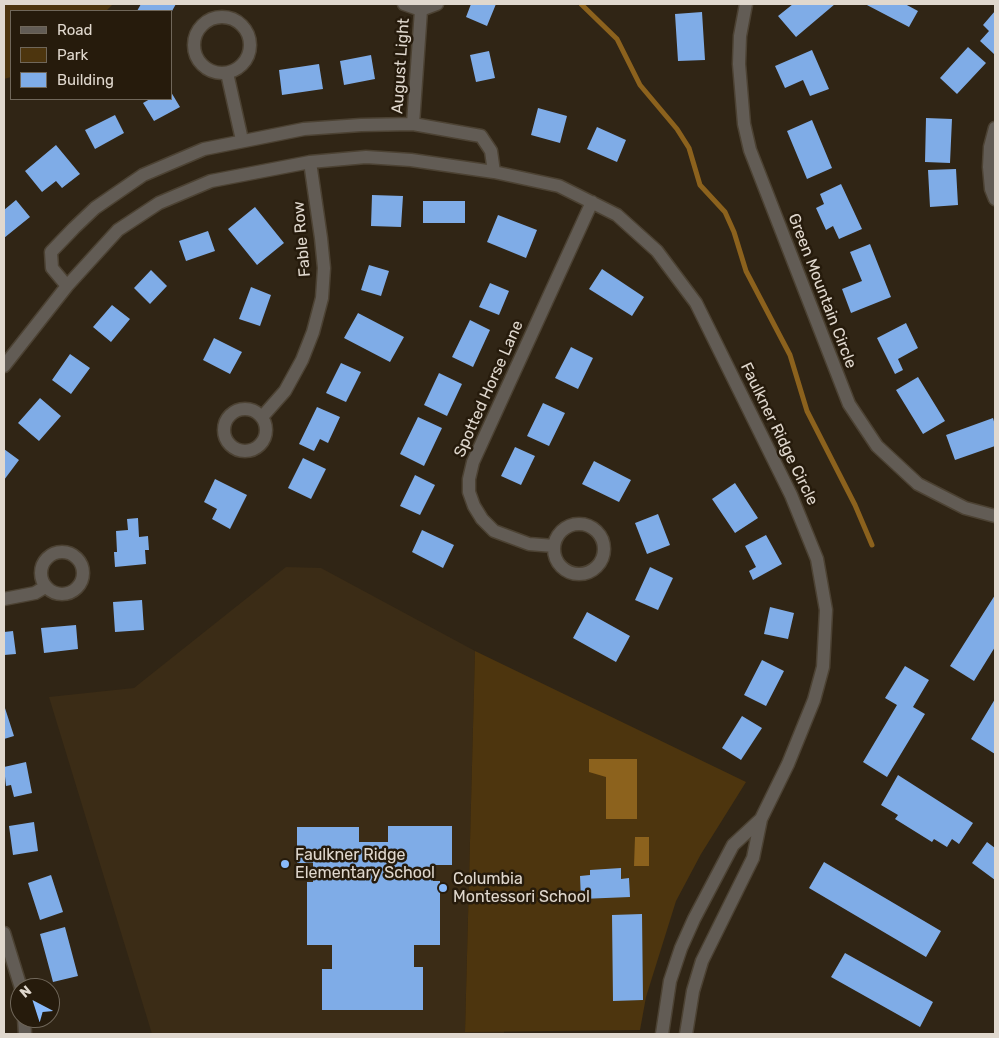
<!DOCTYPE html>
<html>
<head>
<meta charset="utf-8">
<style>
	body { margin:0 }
	#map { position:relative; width:999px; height:1038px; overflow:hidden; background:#302515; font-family:Rubik,sans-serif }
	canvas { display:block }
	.frame { position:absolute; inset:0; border:5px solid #e0d8ce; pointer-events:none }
	.legend { position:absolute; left:10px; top:10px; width:162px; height:90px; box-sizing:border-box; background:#261b0c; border:1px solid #70675a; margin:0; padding:6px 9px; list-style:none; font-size:15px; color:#e0d8ce }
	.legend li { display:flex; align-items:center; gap:10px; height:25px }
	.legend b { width:25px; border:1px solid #70675a }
	.north { position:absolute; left:10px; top:978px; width:50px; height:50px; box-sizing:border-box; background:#261b0c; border:1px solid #70675a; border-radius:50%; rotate:320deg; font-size:14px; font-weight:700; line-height:20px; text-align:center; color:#e0d8ce }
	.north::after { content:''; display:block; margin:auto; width:18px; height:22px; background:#88bafc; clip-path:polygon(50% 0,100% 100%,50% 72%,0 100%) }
</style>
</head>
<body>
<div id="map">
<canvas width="999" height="1038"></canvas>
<div class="frame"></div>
<ul class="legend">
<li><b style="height:6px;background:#625c55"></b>Road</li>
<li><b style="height:14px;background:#4d350e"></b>Park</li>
<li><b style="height:14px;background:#7face7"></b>Building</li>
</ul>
<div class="north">N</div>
</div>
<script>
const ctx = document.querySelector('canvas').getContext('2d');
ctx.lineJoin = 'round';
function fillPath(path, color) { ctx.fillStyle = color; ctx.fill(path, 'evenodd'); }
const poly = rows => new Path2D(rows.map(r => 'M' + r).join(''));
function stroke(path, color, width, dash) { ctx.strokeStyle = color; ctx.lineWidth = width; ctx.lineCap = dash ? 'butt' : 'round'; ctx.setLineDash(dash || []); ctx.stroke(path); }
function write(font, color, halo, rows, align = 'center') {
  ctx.font = font + ' Rubik,sans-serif'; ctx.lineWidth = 5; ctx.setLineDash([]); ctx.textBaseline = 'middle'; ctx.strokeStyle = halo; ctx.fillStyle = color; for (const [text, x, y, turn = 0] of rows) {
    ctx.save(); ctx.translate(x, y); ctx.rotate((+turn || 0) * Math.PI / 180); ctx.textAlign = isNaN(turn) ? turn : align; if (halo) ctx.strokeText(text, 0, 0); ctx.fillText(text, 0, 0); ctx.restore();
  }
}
fillPath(poly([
	[286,567,321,568,475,651,465,1031,504,1031,504,1034,152,1034,49,697,134,688]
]), '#3b2c16');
fillPath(poly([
	[4,4,113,4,106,11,11,11,11,77,4,79],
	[475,651,746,782,701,854,676,901,646,997,640,1030,465,1032]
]), '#4d350e');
fillPath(poly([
	[589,759,637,759,637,819,606,819,606,777,589,772],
	[635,837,649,837,649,866,634,866]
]), '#8c621d');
stroke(poly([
	[581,4,617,39,640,85,677,129,689,148,700,185,725,212,734,232,746,271,790,355,807,411,855,505,872,545]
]), '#8c621d', 5);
fillPath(poly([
	[141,4,176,4,172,11,137,11],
	[471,4,496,4,487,26,466,17],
	[793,4,835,4,796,37,778,16],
	[865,4,905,4,918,11,909,27],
	[995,11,995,52,994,54,980,41,989,31,983,25],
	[702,12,705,60,678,61,675,14],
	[968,47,986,63,957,94,940,78],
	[812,50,829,89,810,96,803,80,785,88,775,66],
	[489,51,495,78,476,82,470,55],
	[371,55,375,79,344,85,340,61],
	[319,64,323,89,282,95,279,70],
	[171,92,180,107,154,121,143,103,150,99,171,99],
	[538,108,567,116,560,143,531,135],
	[115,115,124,133,95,149,85,130],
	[926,118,952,119,950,163,925,162],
	[812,120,832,168,807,179,787,131],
	[597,127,626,140,617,162,587,149],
	[56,145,80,174,62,188,56,181,42,192,25,171],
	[956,169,958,205,930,207,928,170],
	[841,184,862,229,839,239,833,226,826,230,816,208,824,204,820,194],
	[372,195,403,196,401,227,371,226],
	[16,200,30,217,4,238,4,210],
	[423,201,465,201,465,223,423,223],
	[255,207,284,243,257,265,228,229],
	[498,215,537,230,526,258,487,242],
	[208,231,215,251,186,261,179,241],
	[870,244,891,297,851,313,842,289,862,281,850,252],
	[369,265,389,271,381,296,361,290],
	[602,269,644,297,632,316,589,289],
	[151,270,167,286,150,304,134,288],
	[490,283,509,291,499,315,479,307],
	[251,287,271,295,260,326,239,319],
	[112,305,130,319,111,342,93,327],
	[358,313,404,337,390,362,344,338],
	[470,320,490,330,473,367,452,357],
	[906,323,918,348,898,359,903,370,895,374,877,338],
	[214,338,242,352,230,374,203,360],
	[571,347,593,358,578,389,555,378],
	[70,354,90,368,71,394,52,380],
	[341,363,361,372,346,402,326,393],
	[439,373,462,384,447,416,424,405],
	[918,377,945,421,923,434,896,390],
	[40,398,61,416,39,441,18,423],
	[543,403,565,413,549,446,527,436],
	[317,407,340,417,328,443,320,439,314,451,299,444],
	[418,417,442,428,424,466,400,454],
	[993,418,995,425,995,446,955,460,946,435],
	[515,447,535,456,521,485,501,476],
	[4,449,19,460,4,480],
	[303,458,326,469,311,499,288,488],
	[594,461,631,480,619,502,582,484],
	[415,475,435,485,420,515,400,506],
	[215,479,247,495,230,529,212,519,217,509,204,502],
	[735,483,758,518,735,533,712,499],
	[658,514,670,545,647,554,635,523],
	[138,518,139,537,148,536,149,550,145,550,146,564,115,567,114,552,117,552,116,531,128,530,127,519],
	[422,530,454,545,443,568,412,552],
	[766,535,782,564,753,580,749,571,756,567,745,546],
	[650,567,673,578,658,610,635,600],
	[995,595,995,647,974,681,950,666],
	[142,600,144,630,115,632,113,602],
	[770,607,794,613,788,639,764,634],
	[587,612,630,636,616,662,573,638],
	[76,625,78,649,44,653,41,628],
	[13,631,16,654,4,655,4,632],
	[762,660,784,671,766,706,744,695],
	[905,666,929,680,913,707,925,714,887,777,863,762,897,705,885,698],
	[995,699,995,754,971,739],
	[4,705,14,736,4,739],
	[742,716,762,728,741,760,722,748],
	[26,762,32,793,14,797,11,785,6,786,4,767],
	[898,775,973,823,959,844,952,839,947,847,934,839,932,842,895,819,898,815,881,805],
	[34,822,38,851,13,855,9,826],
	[388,826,452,826,452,865,433,865,433,881,440,881,440,945,414,945,414,967,423,967,423,1010,322,1010,322,969,332,969,332,945,307,945,307,882,313,882,313,863,297,863,297,827,359,827,359,842,388,842],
	[987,842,995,848,995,880,972,863],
	[824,862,941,931,926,957,809,888],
	[621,868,621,879,629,878,630,897,581,899,580,876,590,875,590,870],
	[51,875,63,912,40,920,28,883],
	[642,914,643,1000,613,1001,612,915],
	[65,927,78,976,53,982,40,934],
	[845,953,933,1002,920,1027,831,977]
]), '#7face7');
const street = poly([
	[404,4,421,10,437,4],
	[746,4,740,36,739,64,744,124,750,150,849,404,877,446,918,484,965,508,995,516],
	'194 45a28 28 0 1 1 56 0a28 28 0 1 1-56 0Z',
	[227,73,242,140],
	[413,124,421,10],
	[995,128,990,147,989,167,991,189,995,199],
	[67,286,52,268,51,252,74,228,95,208,143,175,204,149,304,129,361,125,413,124,481,136,491,151,494,172],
	[4,366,67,286,118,230,159,203,211,181,310,162,366,157,411,160,494,172,559,186,617,215,657,251,696,303,791,495,817,559,826,610,823,667,814,700,788,764,761,819],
	'224 430a21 21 0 1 1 42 0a21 21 0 1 1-42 0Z',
	[262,417,285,391,302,360,313,332,322,298,324,268,321,238,310,162],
	'554 549a25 25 0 1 1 50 0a25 25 0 1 1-50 0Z',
	[554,546,529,544,494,531,482,519,474,506,469,492,469,479,473,462,592,202],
	'41 573a21 21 0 1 1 42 0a21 21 0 1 1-42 0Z',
	[4,599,35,593,45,587],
	[4,933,21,988],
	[24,1018,25,1034],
	[662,1034,670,981,681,948,694,919,733,845,761,819,753,858,702,961,693,991,686,1034]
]);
stroke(street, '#4c4233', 15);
stroke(street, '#625c55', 12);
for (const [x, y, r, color] of [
	[285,864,5,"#88bafc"],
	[443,888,5,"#88bafc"]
]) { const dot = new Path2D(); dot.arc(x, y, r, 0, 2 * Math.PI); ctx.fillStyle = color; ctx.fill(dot); stroke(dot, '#261b0c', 2); }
write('16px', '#e0d8ce', '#261b0c', [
	["August Light",401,66,-86],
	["Fable Row",302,239,-95],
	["Green Mountain Circle",822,291,69],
	["Spotted Horse Lane",489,389,-66],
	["Faulkner Ridge Circle",779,434,64]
]);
write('16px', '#e0d8ce', '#261b0c', [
	["Faulkner Ridge",295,855],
	["Elementary School",295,873],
	["Columbia",453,879],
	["Montessori School",453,897]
], 'left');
</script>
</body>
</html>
